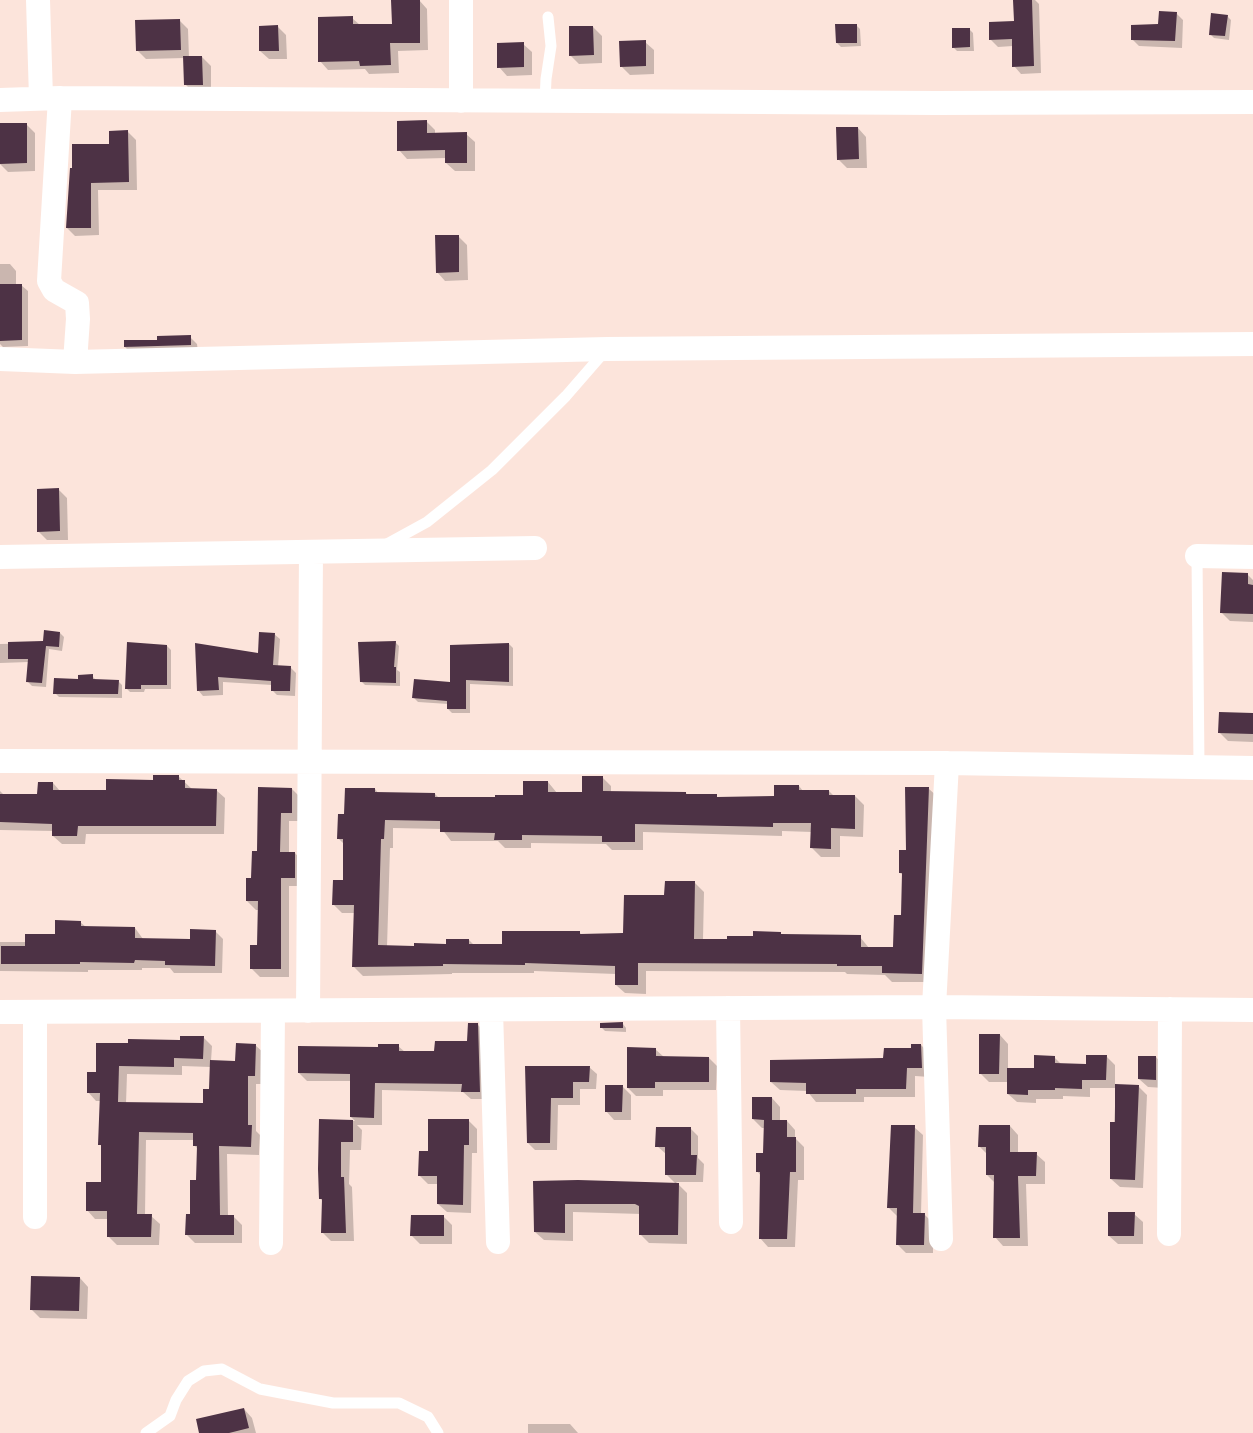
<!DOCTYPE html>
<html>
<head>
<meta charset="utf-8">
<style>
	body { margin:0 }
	canvas { display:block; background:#fce4db }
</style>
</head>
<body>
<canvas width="1253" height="1433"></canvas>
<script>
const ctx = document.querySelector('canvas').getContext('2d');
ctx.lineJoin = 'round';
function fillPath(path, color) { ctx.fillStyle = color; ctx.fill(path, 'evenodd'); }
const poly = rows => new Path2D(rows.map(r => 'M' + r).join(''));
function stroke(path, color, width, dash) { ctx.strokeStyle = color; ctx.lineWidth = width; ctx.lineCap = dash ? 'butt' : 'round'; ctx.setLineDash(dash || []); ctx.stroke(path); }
fillPath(poly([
	[419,0,427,9,428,50,398,51,399,73,369,74,365,69,328,70,320,61,352,18,360,25,393,25],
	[1015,0,1035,0,1039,4,1041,73,1021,74,1014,66,1013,46,998,47,990,39,1015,22],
	[1176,13,1183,20,1182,48,1139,46,1132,39,1159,26],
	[1227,16,1231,20,1229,40,1214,38,1210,34],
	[180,21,188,29,189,58,202,57,211,66,211,93,194,93,185,84,185,58,146,59,137,50],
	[856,25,860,29,861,46,841,47,837,43],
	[278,27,286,35,287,59,269,59,260,51],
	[593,27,602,36,602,63,579,64,570,55],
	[969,29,973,33,974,51,957,51,953,47],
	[645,42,654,50,654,74,630,75,621,66],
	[523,44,532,52,532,75,507,76,499,67],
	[427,122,435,130,435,134,466,134,475,142,475,171,455,171,446,163,446,158,407,159,399,150],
	[0,124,26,124,35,133,35,171,8,172,0,164],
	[858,128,866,137,867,168,847,168,838,159],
	[128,132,136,140,137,190,98,190,99,235,75,236,67,228,111,145],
	[458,236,467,245,468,280,445,281,437,272],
	[0,264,10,264,16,271,16,285,21,285,28,291,28,346,3,347,0,344],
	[190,337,197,344,198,352,132,354,125,347],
	[58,489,67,498,68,540,47,540,38,531],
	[1247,574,1253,580,1253,622,1230,621,1221,612],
	[60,633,64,637,62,651,49,649,46,687,32,686,28,682,29,662,0,663,0,644,44,643],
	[274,634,280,639,278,667,290,667,296,673,295,696,277,695,272,690,272,685,223,682,223,695,203,696,198,690,196,644,259,654],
	[395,642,399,646,397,670,400,672,400,686,365,685,361,681],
	[509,644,513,648,513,686,470,684,470,713,452,713,448,709,448,704,418,702,414,698,452,684],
	[167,646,171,650,171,689,145,689,144,692,130,692,126,688],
	[92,676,96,680,118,681,122,685,122,698,59,697,55,693],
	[1253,714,1253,742,1228,741,1219,732],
	[178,776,192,789,216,790,225,798,224,834,86,834,85,844,62,844,53,836,53,831,0,830,0,791,4,795,39,795,53,783,60,791,107,792],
	[602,777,611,786,611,792,686,793,688,796,716,796,719,799,775,797,799,786,803,791,829,791,834,796,855,796,864,805,863,837,840,836,840,857,821,857,812,848,812,832,782,831,782,836,643,832,643,850,612,850,606,844,531,843,531,848,505,848,498,841,451,841,442,829,393,828,393,848,390,848,387,947,415,948,447,945,469,940,474,945,503,945,580,933,583,936,624,934,666,896,695,883,704,892,703,940,728,940,780,933,782,935,860,937,869,948,895,948,902,916,903,875,900,873,929,789,938,797,930,982,892,982,885,975,847,974,845,972,646,971,646,994,625,993,616,985,616,974,534,971,534,973,452,973,452,974,363,976,354,967,355,913,342,913,333,904,344,881,344,844,338,838,346,815,375,789,379,794,435,794,439,798,524,797,548,782,557,793,583,794],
	[292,789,301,798,300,821,289,821,289,853,295,853,303,862,303,886,289,886,289,977,260,977,251,968,259,946,259,910,256,910,247,901,258,853],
	[80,922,86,927,135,928,143,939,191,940,215,931,223,939,222,973,174,973,170,968,142,968,142,970,88,970,88,972,0,971,0,942,26,942,56,936],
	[477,1024,485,1032,487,1099,471,1099,463,1092,382,1090,382,1125,357,1125,362,1130,361,1150,350,1150,349,1184,352,1187,354,1241,331,1241,322,1232,323,1202,320,1198,320,1120,355,1121,351,1117,352,1081,307,1081,299,1073,379,1048,398,1046,405,1052,436,1052,469,1042],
	[623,1024,626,1028,626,1032,605,1031,601,1027],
	[1000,1035,1008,1044,1008,1069,1035,1069,1054,1057,1062,1065,1087,1065,1106,1056,1115,1065,1115,1086,1138,1086,1147,1095,1143,1188,1120,1187,1111,1179,1116,1088,1090,1088,1090,1097,1063,1096,1063,1099,1036,1099,1036,1103,1017,1102,1008,1094,1008,1082,989,1082,980,1073],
	[203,1037,212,1046,211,1061,237,1062,255,1045,264,1053,263,1084,256,1084,256,1131,260,1135,259,1155,227,1154,228,1216,233,1216,242,1225,242,1243,195,1243,186,1234,197,1182,198,1149,194,1145,194,1140,146,1140,145,1216,151,1216,160,1224,159,1245,117,1245,108,1236,109,1219,95,1219,87,1210,102,1183,103,1147,99,1144,101,1101,96,1101,88,1092,97,1073,181,1041],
	[182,1066,211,1067,211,1091,204,1104,126,1104,127,1074,182,1075],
	[921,1045,930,1054,930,1077,915,1076,915,1097,864,1097,864,1102,816,1102,807,1091,780,1090,771,1082,885,1059],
	[655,1049,664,1057,709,1058,717,1066,716,1090,663,1090,663,1096,636,1096,628,1088],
	[1156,1057,1164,1066,1164,1088,1148,1087,1139,1079],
	[527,1067,589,1067,597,1074,596,1089,580,1089,580,1105,558,1105,557,1150,535,1150,528,1143],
	[622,1086,631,1095,631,1120,614,1120,606,1111],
	[772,1098,780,1107,780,1121,787,1121,795,1130,795,1138,804,1147,804,1180,798,1180,795,1247,768,1247,760,1238,761,1176,757,1171,765,1154,765,1128,762,1128,753,1119],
	[468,1120,477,1129,477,1153,472,1153,471,1213,447,1212,438,1204,438,1184,428,1184,419,1175,429,1152],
	[1010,1126,1018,1135,1018,1154,1036,1154,1045,1162,1045,1184,1026,1184,1028,1246,1003,1246,995,1237,995,1183,987,1175,987,1154,980,1147],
	[914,1127,923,1135,921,1214,924,1214,933,1223,933,1253,906,1253,897,1244,898,1217,889,1208],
	[691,1129,698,1136,698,1158,704,1164,703,1182,676,1182,687,1193,687,1244,649,1243,640,1234,641,1214,573,1212,573,1241,544,1240,535,1232,534,1182,676,1184,666,1174,666,1154,657,1146],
	[1134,1214,1143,1222,1143,1244,1118,1244,1109,1236],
	[443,1216,452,1225,452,1244,420,1244,411,1235],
	[80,1278,88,1287,87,1319,40,1318,32,1310],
	[244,1409,252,1418,256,1433,200,1433],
	[528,1424,570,1424,578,1433,528,1433]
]), '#0003');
fillPath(poly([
	[391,0,420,0,420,43,390,43,391,65,360,66,359,61,318,62,318,17,353,16,353,24,392,24],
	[1013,0,1032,0,1034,66,1012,67,1012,39,989,40,989,22,1014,21],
	[1159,11,1177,12,1175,41,1131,40,1131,25,1158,24],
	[1211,13,1228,15,1225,36,1209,35],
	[180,19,181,50,136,51,135,20],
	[835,24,857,24,857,43,836,43],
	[278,25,279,51,259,51,259,26],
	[569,26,593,26,594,55,569,56],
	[952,28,970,28,970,47,952,48],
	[646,40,646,66,620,67,619,41],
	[524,42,524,67,497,68,497,43],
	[183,56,202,56,203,85,184,85],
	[427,120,427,133,467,132,467,163,445,163,445,150,397,151,397,121],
	[0,123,27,123,27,163,0,164],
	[836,127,858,127,859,159,837,160],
	[128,130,129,182,91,183,91,228,66,228,70,168,72,168,72,144,109,144,109,131],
	[435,235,459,235,459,272,436,273],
	[0,284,22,284,22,340,0,341],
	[191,335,191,345,124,347,124,340,157,340,157,336],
	[59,488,60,531,37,532,37,489],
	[1222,572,1248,573,1248,584,1253,585,1253,614,1220,613],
	[44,630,60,632,59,647,46,646,42,683,26,682,28,659,8,659,8,642,43,641],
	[259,632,275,633,273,665,291,666,290,691,271,691,271,681,218,677,219,690,197,691,195,643,258,653],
	[396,641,394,667,396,667,396,683,360,682,358,642],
	[127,642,167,645,167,685,141,685,141,689,125,689],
	[509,643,509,682,466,680,466,709,447,709,447,701,412,698,414,679,450,682,450,645],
	[93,674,93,679,119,680,118,694,53,694,54,678,78,679,78,675],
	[1219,712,1253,713,1253,734,1218,733],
	[153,775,179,775,179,780,185,780,185,788,217,789,216,826,78,826,77,836,52,836,52,824,0,822,0,794,37,794,38,782,53,782,53,790,106,790,106,779,153,780],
	[582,776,603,776,603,791,686,792,686,794,717,794,717,797,774,796,774,785,799,785,799,790,829,790,829,795,855,795,855,829,831,828,831,849,810,848,811,823,773,823,773,827,635,824,635,842,602,842,602,836,522,835,522,840,494,840,495,833,440,832,440,821,385,820,384,839,381,839,378,945,414,946,414,943,446,944,446,939,469,939,469,944,502,944,502,931,580,931,580,934,623,933,624,895,664,895,665,881,695,881,694,939,727,939,727,936,753,936,753,931,781,932,781,934,861,935,861,947,893,947,894,915,901,915,902,873,899,873,899,850,906,850,905,787,929,787,922,974,882,973,882,966,837,966,837,964,638,963,638,985,615,985,615,966,525,963,525,965,443,964,443,966,352,967,354,905,332,905,333,880,343,880,343,839,337,839,338,814,344,814,345,788,375,788,375,792,435,793,435,797,495,797,495,795,523,795,523,781,548,781,548,792,582,792],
	[258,787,292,788,292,813,281,813,280,852,295,852,295,878,281,878,281,969,250,969,250,945,257,945,258,901,246,901,246,878,251,878,252,851,257,851],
	[55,920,81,921,81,926,135,927,135,938,190,939,190,929,216,930,215,966,165,965,165,961,135,960,134,963,80,962,80,964,1,964,1,946,25,946,25,934,55,934],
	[623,1022,623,1028,600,1028,600,1023],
	[468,1023,478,1023,480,1092,461,1092,462,1084,375,1083,374,1118,350,1117,350,1074,298,1073,298,1046,378,1047,378,1044,399,1044,399,1051,434,1051,435,1041,467,1041],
	[979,1034,1000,1034,999,1074,979,1074],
	[180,1036,204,1036,203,1059,174,1058,174,1067,119,1066,118,1102,203,1103,203,1089,209,1089,210,1060,235,1061,236,1043,256,1044,255,1076,248,1076,248,1125,252,1125,251,1147,219,1146,220,1215,234,1215,234,1235,185,1235,186,1214,190,1214,190,1180,196,1180,197,1146,193,1146,193,1133,139,1132,137,1214,152,1214,151,1237,107,1237,107,1211,86,1211,86,1182,101,1182,101,1145,98,1145,100,1093,87,1093,87,1072,96,1072,96,1043,128,1043,128,1039,180,1040],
	[911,1044,921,1044,922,1068,907,1068,906,1089,856,1089,856,1094,806,1094,806,1083,770,1082,770,1060,883,1058,884,1048,911,1048],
	[627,1047,656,1048,656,1056,709,1057,709,1082,655,1082,655,1088,627,1088],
	[1034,1055,1055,1056,1055,1063,1086,1064,1086,1055,1107,1055,1106,1080,1082,1080,1082,1089,1055,1088,1055,1090,1028,1090,1028,1095,1007,1094,1007,1068,1034,1068],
	[1138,1056,1156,1056,1156,1080,1138,1079],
	[525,1066,590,1066,589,1082,573,1082,573,1098,551,1098,550,1143,527,1143],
	[1115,1084,1139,1085,1135,1180,1110,1179,1110,1122,1115,1122],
	[605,1085,623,1085,622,1112,605,1112],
	[752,1097,772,1097,772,1120,787,1120,787,1137,796,1137,796,1172,790,1172,787,1239,759,1239,760,1172,756,1172,756,1153,763,1153,764,1120,752,1119],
	[319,1119,353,1120,353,1142,341,1142,341,1177,344,1177,346,1233,321,1233,322,1199,319,1199,318,1169],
	[428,1119,469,1119,469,1145,464,1145,463,1205,437,1204,437,1176,418,1176,419,1151,428,1151],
	[891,1125,915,1125,913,1213,925,1213,924,1245,896,1245,897,1208,887,1208],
	[979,1125,1010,1125,1010,1152,1037,1152,1036,1176,1018,1176,1020,1238,993,1238,994,1175,986,1175,986,1147,978,1147],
	[656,1127,691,1127,691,1155,697,1155,696,1175,665,1175,665,1147,655,1147],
	[578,1180,679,1183,678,1235,639,1235,639,1206,635,1204,565,1204,565,1233,534,1232,533,1181],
	[1108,1212,1135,1212,1134,1236,1108,1236],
	[411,1215,444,1215,444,1236,410,1236],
	[31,1276,80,1277,79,1311,30,1310],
	[244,1408,249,1428,229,1433,199,1433,196,1419]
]), '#4d3245');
stroke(poly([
	[545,101,546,79,551,46,548,17],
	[385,545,427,522,492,470,566,396,606,350],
	[1197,556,1199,767],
	[146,1433,170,1416,176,1400,188,1381,204,1371,222,1369,260,1389,333,1403,399,1403,428,1417,438,1433]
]), '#fff', 11);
stroke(poly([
	[38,0,41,98],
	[60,98,49,281,54,290,77,303,78,319,75,362],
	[0,100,60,98,936,103,1253,102],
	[461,101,461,0],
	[0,359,75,362,607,349,1253,344],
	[1197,556,1253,557],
	[0,557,535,548],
	[0,761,947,763,1253,768],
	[728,1008,731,1222],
	[491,1010,498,1242],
	[308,1011,311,552],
	[0,1012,934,1007,1253,1010],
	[35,1012,35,1217],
	[1169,1234,1170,1009],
	[941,1239,934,1007,947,763],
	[271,1243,273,1011]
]), '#fff', 24);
</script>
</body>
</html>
